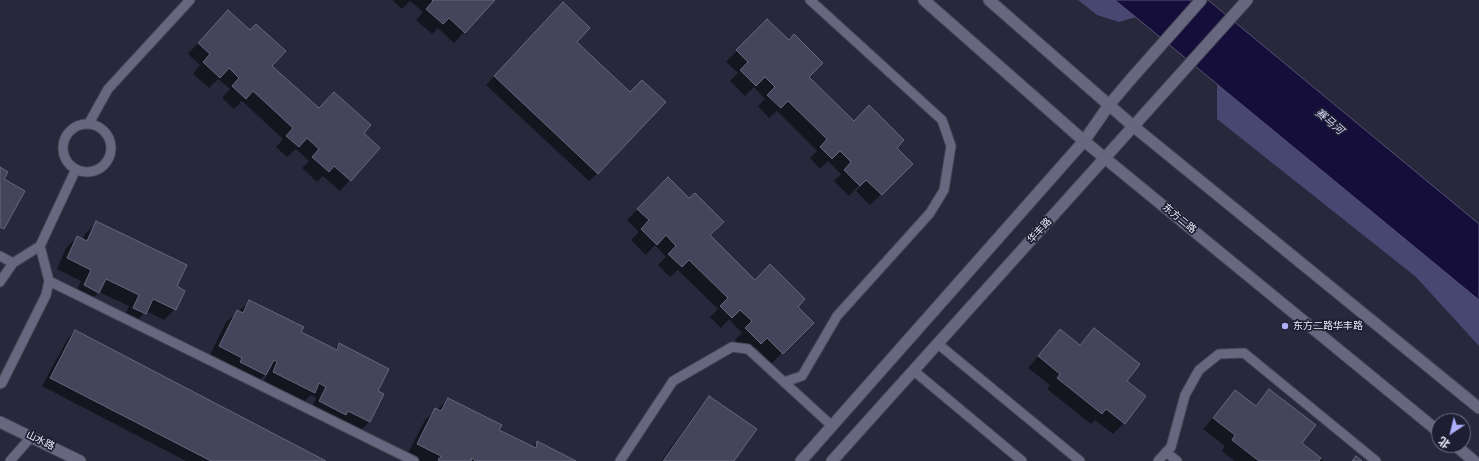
<!DOCTYPE html>
<html>
<head>
<meta charset="utf-8">
<style>
	body { margin:0 }
	#map { position:relative; width:1479px; height:461px; overflow:hidden; background:#28283d; font-family:"Roboto Condensed","Noto Sans SC",sans-serif }
	canvas { display:block }
	.north { position:absolute; left:1431px; top:413px; width:40px; height:40px; box-sizing:border-box; background:#1e1e32; border:1px solid #717283; border-radius:50%; rotate:215deg; font-size:11px; font-weight:700; line-height:16px; text-align:center; color:#eeeffd }
	.north::after { content:''; display:block; margin:auto; width:14px; height:18px; background:#aeaefb; clip-path:polygon(50% 0,100% 100%,50% 72%,0 100%) }
</style>
</head>
<body>
<div id="map">
<canvas width="1479" height="461"></canvas>
<div class="north">北</div>
</div>
<script>
const ctx = document.querySelector('canvas').getContext('2d');
ctx.lineJoin = 'round';
function fillPath(path, color) { ctx.fillStyle = color; ctx.fill(path, 'evenodd'); }
const poly = rows => new Path2D(rows.map(r => 'M' + r).join(''));
function stroke(path, color, width, dash) { ctx.strokeStyle = color; ctx.lineWidth = width; ctx.lineCap = dash ? 'butt' : 'round'; ctx.setLineDash(dash || []); ctx.stroke(path); }
function write(font, color, halo, rows, align = 'center') {
  ctx.font = font + ' "Roboto Condensed","Noto Sans SC",sans-serif'; ctx.lineWidth = 3.5; ctx.setLineDash([]); ctx.textBaseline = 'middle'; ctx.strokeStyle = halo; ctx.fillStyle = color; for (const [text, x, y, turn = 0] of rows) {
    ctx.save(); ctx.translate(x, y); ctx.rotate((+turn || 0) * Math.PI / 180); ctx.textAlign = isNaN(turn) ? turn : align; if (halo) ctx.strokeText(text, 0, 0); ctx.fillText(text, 0, 0); ctx.restore();
  }
}
fillPath(poly([
	[1078,0,1115,0,1136,17,1119,22,1097,15],
	[1217,84,1479,300,1479,346,1416,277,1217,119]
]), '#484772');
const water = poly([
	[1115,0,1208,0,1479,224,1479,300,1115,0]
]);
fillPath(water, '#150e3a');
stroke(water, '#565274', 1);
fillPath(poly([
	[392,0,493,0,454,43,438,28,432,34,416,20,423,12,410,1,402,9],
	[554,12,575,42,598,173,589,181,486,85],
	[767,20,808,77,854,122,895,148,912,164,870,205,856,191,870,177,869,175,849,196,834,181,841,174,828,161,820,169,810,158,817,151,777,111,769,118,758,106,765,99,754,87,745,96,730,81,738,73,726,62],
	[217,22,271,66,319,109,362,133,350,180,340,191,323,176,317,182,302,168,309,161,296,149,287,157,276,147,283,139,242,101,234,109,222,98,230,89,218,79,209,88,193,74,200,65,188,54],
	[668,178,709,236,755,281,796,307,812,323,771,364,756,348,749,354,735,340,742,333,729,319,721,328,710,317,718,309,678,270,670,277,658,265,666,257,655,245,646,255,631,240,639,232,627,220],
	[97,222,175,287,175,309,164,320,146,311,134,324,123,319,129,306,99,292,88,303,74,296,81,281,57,269,66,248,77,237,82,240,86,233],
	[249,302,300,333,334,350,339,344,377,392,369,422,359,432,309,412,316,398,311,395,303,403,263,383,268,372,254,385,209,357,226,322],
	[1094,329,1124,423,1113,434,1095,420,1091,424,1047,389,1050,385,1028,368,1060,330,1079,345],
	[75,331,324,461,186,461,42,386,67,340],
	[1269,391,1301,443,1324,461,1235,461,1222,451,1225,446,1203,429,1235,392,1254,407],
	[709,397,733,461,661,461,701,406],
	[448,400,498,431,532,447,537,442,574,461,419,461,407,455,425,420]
]), '#0007');
const building = poly([
	[432,0,495,0,465,33,449,18,443,24,426,9,433,1,432,0],
	[563,2,590,28,577,42,630,92,642,80,666,102,598,174,494,76,563,2],
	[228,10,250,30,256,24,286,51,272,66,319,108,334,92,371,125,364,133,380,148,351,181,334,166,329,172,312,157,319,149,307,138,299,147,286,136,293,128,253,91,246,99,232,86,239,78,229,68,220,78,203,62,210,54,198,43,228,10],
	[767,19,789,40,794,34,823,63,809,77,854,121,869,105,904,140,897,148,913,164,882,195,866,180,860,186,844,170,851,162,840,151,832,159,820,147,827,139,788,101,781,108,767,95,775,87,765,77,756,86,740,70,748,62,736,50,767,19],
	[0,167,8,172,4,179,25,191,4,229,0,227,0,167],
	[668,177,689,198,695,193,724,222,710,235,755,280,770,264,805,299,798,307,814,323,783,354,767,338,761,344,745,328,752,321,740,310,732,318,720,306,728,298,689,260,682,267,668,254,676,246,666,235,657,245,641,229,649,220,637,209,668,177],
	[96,221,187,265,177,286,185,291,176,310,153,299,146,314,133,308,139,295,106,279,99,293,84,285,91,270,67,258,77,236,87,241,96,221],
	[249,300,304,327,301,332,337,350,339,343,389,369,378,391,384,394,370,422,348,411,346,415,319,401,326,387,319,383,315,393,273,372,277,362,274,360,266,375,240,362,242,358,219,346,237,310,243,313,249,300],
	[1094,328,1140,364,1127,381,1146,396,1125,424,1106,409,1102,414,1057,378,1060,374,1038,356,1060,329,1080,345,1094,328],
	[75,330,326,461,211,461,50,378,75,330],
	[1269,389,1316,425,1302,443,1321,458,1319,461,1259,461,1232,440,1235,435,1213,418,1235,390,1256,406,1269,389],
	[709,396,757,429,734,461,663,461,709,396],
	[448,398,502,425,499,430,536,448,537,441,576,461,475,461,472,458,471,461,440,461,438,460,441,456,417,444,435,408,441,411,448,398],
	[1356,456,1362,461,1352,461,1356,456]
]);
fillPath(building, '#44445b');
stroke(building, '#66667e', 1);
const service = poly([
	[89,123,108,89,190,0],
	'63 148a24 24 0 1 1 48 0a24 24 0 1 1-48 0Z',
	[0,256,13,263],
	[49,281,414,461],
	[0,282,13,263,40,246,76,169],
	[938,344,1080,461],
	[914,371,1022,461],
	[784,382,832,426],
	[0,384,2,383,46,295,49,281,40,246],
	[1166,452,1177,461],
	[10,461,31,437],
	[620,461,673,381,732,347,748,349,784,382,802,376,837,316,930,213,944,190,951,146,942,120,810,0],
	[1158,461,1171,447,1185,395,1199,370,1219,354,1244,353,1376,461]
]);
const tertiary = poly([
	[0,422,80,461],
	[801,461,1084,141,1109,105,1131,79,1201,0],
	[832,461,1247,0]
]);
const secondary = poly([
	[924,0,1084,141,1439,432],
	[989,0,1133,126,1479,408],
	[1455,445,1474,461]
]);
stroke(service, '#464657', 11);
stroke(tertiary, '#464657', 13);
stroke(secondary, '#464657', 13);
stroke(service, '#676880', 9);
stroke(tertiary, '#676880', 11);
stroke(secondary, '#676880', 11);
for (const [x, y, r, color] of [
	[1285,326,4,"#aeaefb"]
]) { const dot = new Path2D(); dot.arc(x, y, r, 0, 2 * Math.PI); ctx.fillStyle = color; ctx.fill(dot); stroke(dot, '#1e1e32', 1.5); }
write('10px', '#eeeffd', '#1e1e32', [
	["东方二路",1179,219,39],
	["华丰路",1040,231,-48],
	["山水路",40,441,26]
]);
write('10px', '#eeeffd', '#1e1e32', [
	["东方二路华丰路",1293,326]
], 'left');
write('italic 11px', '#d7d9f9', '#1e1e32', [
	["赛马河",1329,122,40]
]);
</script>
</body>
</html>
